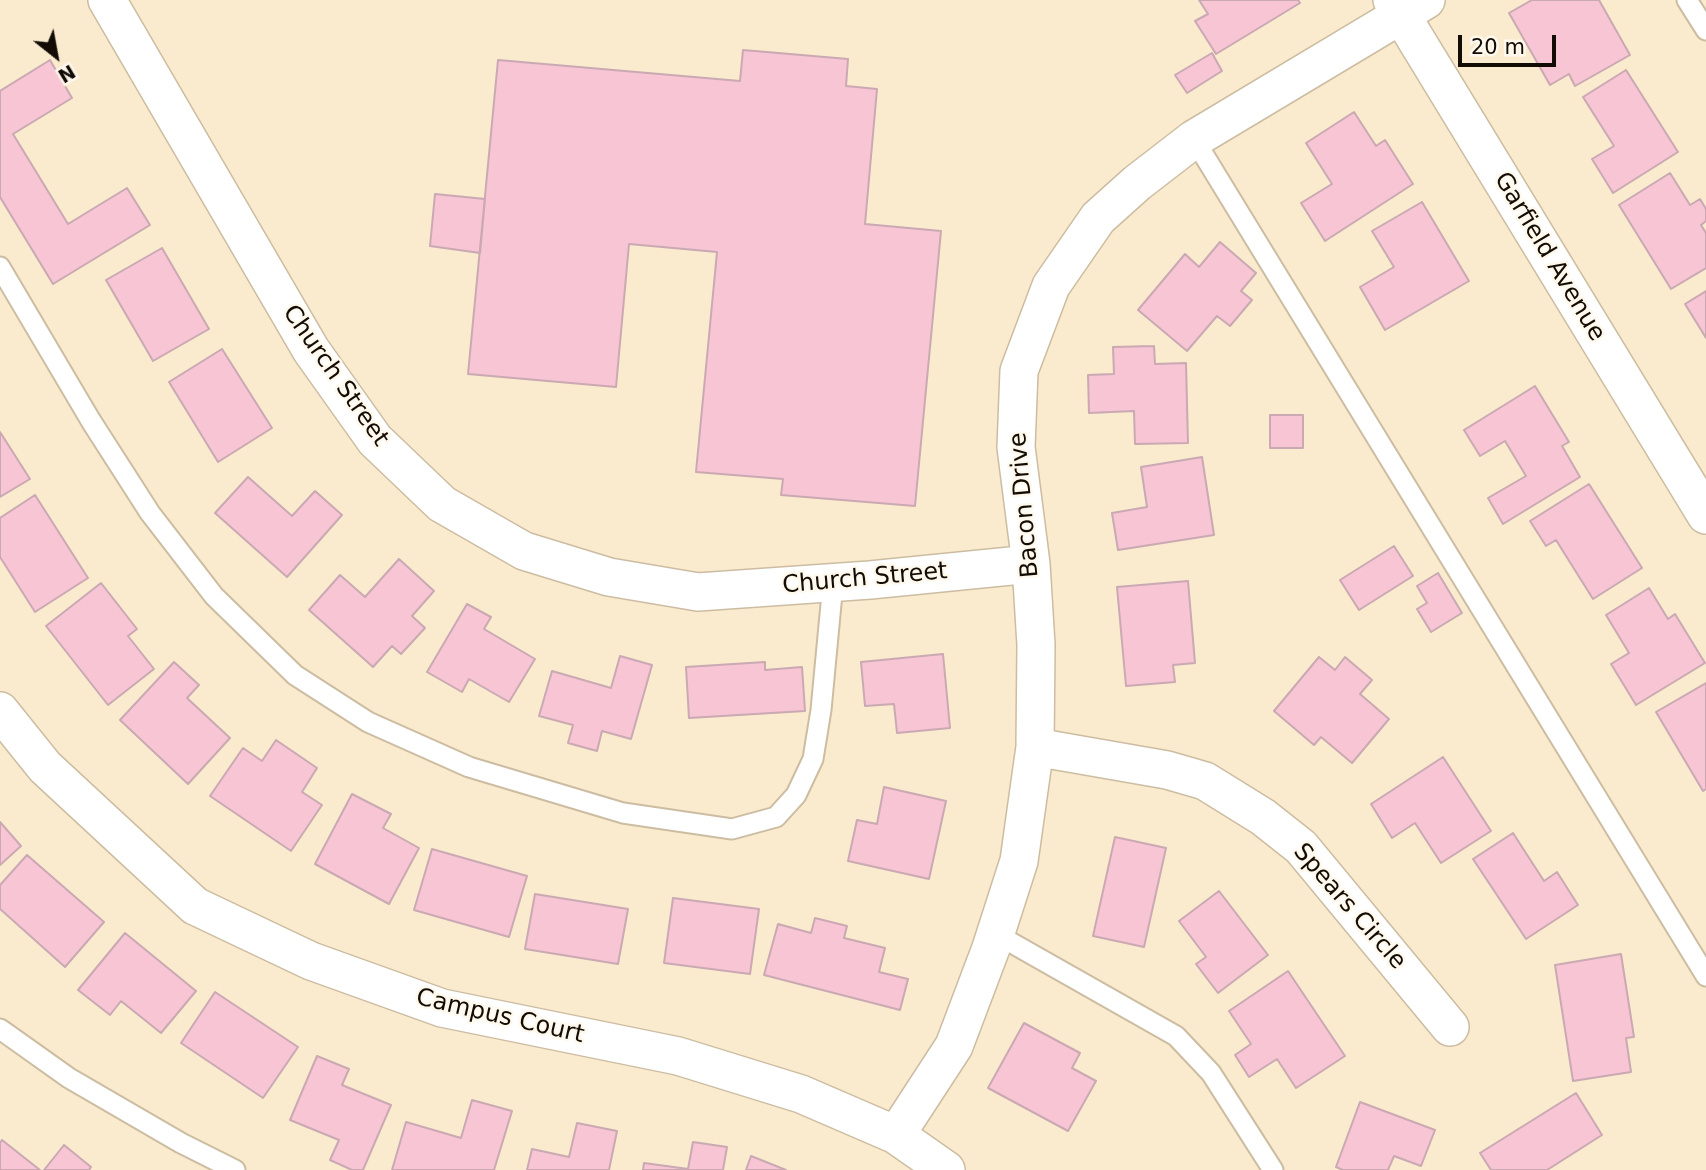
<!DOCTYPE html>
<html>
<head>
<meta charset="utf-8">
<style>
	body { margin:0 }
	#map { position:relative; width:1706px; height:1170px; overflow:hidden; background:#faeace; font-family:"DejaVu Sans",sans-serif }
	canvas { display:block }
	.north { position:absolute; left:21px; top:21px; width:70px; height:70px; -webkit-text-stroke:5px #fff8ed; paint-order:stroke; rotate:149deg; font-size:19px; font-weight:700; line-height:28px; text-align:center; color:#120c04 }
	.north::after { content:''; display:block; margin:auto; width:24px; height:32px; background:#120c04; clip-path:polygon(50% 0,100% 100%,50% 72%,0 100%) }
	.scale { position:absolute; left:1458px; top:35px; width:98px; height:32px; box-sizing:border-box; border:4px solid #120c04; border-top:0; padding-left:9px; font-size:21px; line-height:24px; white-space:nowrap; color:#120c04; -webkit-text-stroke:5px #fff8ed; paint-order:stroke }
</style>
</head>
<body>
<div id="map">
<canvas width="1706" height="1170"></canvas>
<div class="north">N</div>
<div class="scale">20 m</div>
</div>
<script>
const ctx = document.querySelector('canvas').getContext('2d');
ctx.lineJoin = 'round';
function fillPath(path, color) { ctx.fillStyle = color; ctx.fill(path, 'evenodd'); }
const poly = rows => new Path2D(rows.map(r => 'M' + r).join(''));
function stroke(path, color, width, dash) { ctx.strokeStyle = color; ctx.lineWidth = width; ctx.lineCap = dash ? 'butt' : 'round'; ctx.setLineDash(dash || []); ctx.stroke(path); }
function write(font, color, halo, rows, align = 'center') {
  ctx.font = font + ' "DejaVu Sans",sans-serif'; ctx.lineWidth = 5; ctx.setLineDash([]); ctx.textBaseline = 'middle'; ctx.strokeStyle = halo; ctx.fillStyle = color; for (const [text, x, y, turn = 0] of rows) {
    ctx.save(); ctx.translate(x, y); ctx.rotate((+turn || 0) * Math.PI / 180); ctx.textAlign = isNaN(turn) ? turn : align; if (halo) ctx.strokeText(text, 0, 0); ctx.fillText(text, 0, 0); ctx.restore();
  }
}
const building = poly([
	[1199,0,1298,0,1300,3,1216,54,1195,21,1208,14,1199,0],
	[1532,0,1599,0,1630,55,1575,86,1569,74,1550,85,1509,13,1532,0],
	[743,50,848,59,846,86,877,89,865,224,941,231,915,506,781,495,783,479,696,472,717,252,629,244,616,387,468,374,498,60,740,81,743,50],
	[1212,53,1222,71,1187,93,1175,75,1212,53],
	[50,60,72,98,13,134,68,224,127,188,150,225,53,284,0,197,0,91,50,60],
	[1626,70,1678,152,1613,193,1592,159,1614,146,1583,97,1626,70],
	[1354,112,1376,146,1385,140,1413,184,1325,241,1301,203,1332,184,1306,143,1354,112],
	[1670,173,1690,205,1700,199,1706,209,1706,221,1701,225,1706,233,1706,268,1671,289,1619,205,1670,173],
	[435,194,485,199,480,253,430,246,435,194],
	[1422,202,1469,281,1385,330,1360,287,1394,267,1372,231,1422,202],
	[1220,242,1256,273,1241,291,1252,300,1230,326,1217,316,1187,351,1138,310,1185,254,1199,267,1220,242],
	[162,248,209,329,153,361,106,280,162,248],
	[1706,291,1706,338,1685,304,1706,291],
	[1154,346,1155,364,1186,363,1188,443,1135,444,1134,411,1089,413,1088,375,1114,374,1113,347,1154,346],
	[222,349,272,428,218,462,169,382,222,349],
	[1535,386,1569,442,1562,446,1580,477,1503,524,1488,498,1526,476,1505,441,1480,456,1464,430,1535,386],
	[1270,415,1303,415,1303,448,1270,448,1270,415],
	[0,432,30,479,0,497,0,432],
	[1202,457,1214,535,1118,550,1112,513,1147,507,1141,467,1202,457],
	[248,477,292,516,315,491,342,515,287,577,215,513,248,477],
	[1589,484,1642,568,1593,599,1556,540,1546,546,1530,521,1589,484],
	[35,495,88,578,35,612,0,557,0,518,35,495],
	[1394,546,1413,576,1359,610,1340,580,1394,546],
	[399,559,434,591,412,616,425,628,401,654,392,646,373,667,309,610,340,575,365,597,399,559],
	[1438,573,1462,613,1431,632,1417,609,1427,603,1417,586,1438,573],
	[1188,581,1195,663,1173,665,1175,682,1126,686,1117,587,1188,581],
	[101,583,137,629,128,636,154,669,108,705,46,626,101,583],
	[1649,588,1668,619,1675,614,1705,663,1636,705,1611,664,1629,653,1606,615,1649,588],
	[467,604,491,617,484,629,535,659,509,702,469,679,462,692,427,672,467,604],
	[943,654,950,728,897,733,894,704,865,706,861,662,943,654],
	[620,656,652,665,631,739,602,731,597,751,568,743,573,725,539,716,552,671,611,688,620,656],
	[1319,657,1335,670,1345,657,1372,680,1360,694,1389,719,1352,763,1321,737,1314,745,1274,711,1319,657],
	[174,662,199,685,187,698,230,738,188,784,120,720,174,662],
	[765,662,765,670,802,667,805,711,689,718,686,667,765,662],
	[1706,683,1706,789,1703,791,1656,712,1706,683],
	[276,740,317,768,302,792,322,805,291,851,210,796,243,748,262,761,276,740],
	[1443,757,1491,831,1441,863,1415,823,1392,838,1371,804,1443,757],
	[884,787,946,801,929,879,848,861,857,820,877,824,884,787],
	[352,794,391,814,383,828,419,848,389,904,315,864,352,794],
	[0,822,21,846,0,865,0,822],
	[1513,833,1544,881,1557,872,1578,905,1526,939,1473,859,1513,833],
	[1115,837,1166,848,1144,947,1093,936,1115,837],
	[432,849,527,876,509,937,414,910,432,849],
	[27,855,104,922,65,967,0,909,0,885,27,855],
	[1219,891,1268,955,1218,993,1196,964,1206,957,1179,921,1219,891],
	[535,894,628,909,618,964,525,949,535,894],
	[673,898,759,909,750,974,664,963,673,898],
	[815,918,847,926,844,938,885,948,879,972,908,979,900,1010,764,975,778,924,811,933,815,918],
	[125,933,196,991,161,1033,121,1001,110,1015,78,990,125,933],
	[1621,954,1634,1037,1626,1038,1631,1072,1573,1081,1555,965,1621,954],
	[1288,971,1345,1056,1296,1088,1277,1059,1249,1077,1235,1055,1251,1044,1229,1011,1288,971],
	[215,992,298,1047,263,1098,181,1043,215,992],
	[1024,1023,1080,1053,1072,1068,1096,1081,1068,1131,988,1088,1024,1023],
	[317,1056,349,1069,342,1085,391,1105,363,1170,352,1170,330,1160,339,1140,290,1120,317,1056],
	[1576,1093,1602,1135,1547,1170,1491,1170,1480,1153,1576,1093],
	[472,1100,512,1111,494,1170,392,1170,406,1122,461,1138,472,1100],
	[1360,1102,1435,1130,1421,1166,1394,1156,1388,1170,1343,1170,1336,1167,1360,1102],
	[577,1123,617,1131,609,1170,527,1170,532,1149,569,1157,577,1123],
	[2,1140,40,1170,0,1170,0,1143,2,1140],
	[693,1142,727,1147,723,1170,643,1170,644,1163,688,1169,693,1142],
	[64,1145,91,1167,89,1170,44,1170,64,1145],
	[751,1156,786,1170,746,1170,751,1156]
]);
fillPath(building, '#f7c5d4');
stroke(building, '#caa9b3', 2);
const lane = poly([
	[1687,0,1706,30],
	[1194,139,1706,976],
	[0,267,91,421,150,513,214,596,295,675,368,722,469,767,623,813,732,829,776,817,796,795,813,759,821,710,833,583],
	[996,934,1176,1036,1211,1073,1273,1170],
	[0,1029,69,1078,181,1143,235,1170]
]);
const street = poly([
	[107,0,311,350,375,440,442,504,524,551,609,577,698,592,870,580,1031,564],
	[1392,0,1706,515],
	[0,711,45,767,195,906,311,961,442,1008,678,1056,801,1094,896,1135,946,1170],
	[1035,747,1167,770,1205,781,1263,817,1301,847,1450,1027],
	[896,1135,954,1046,991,948,1019,861,1035,747,1036,645,1031,564,1016,447,1019,371,1051,286,1098,218,1137,183,1194,139,1426,0]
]);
stroke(lane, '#ccbda2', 23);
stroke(street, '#ccbda2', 40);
stroke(lane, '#fff', 19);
stroke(street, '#fff', 37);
write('24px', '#120c04', '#fff8ed', [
	["Garfield Avenue",1549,257,59],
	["Church Street",335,376,55],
	["Bacon Drive",1025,505,-95],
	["Church Street",865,579,-5],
	["Spears Circle",1349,907,49],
	["Campus Court",500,1017,13]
]);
</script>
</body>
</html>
